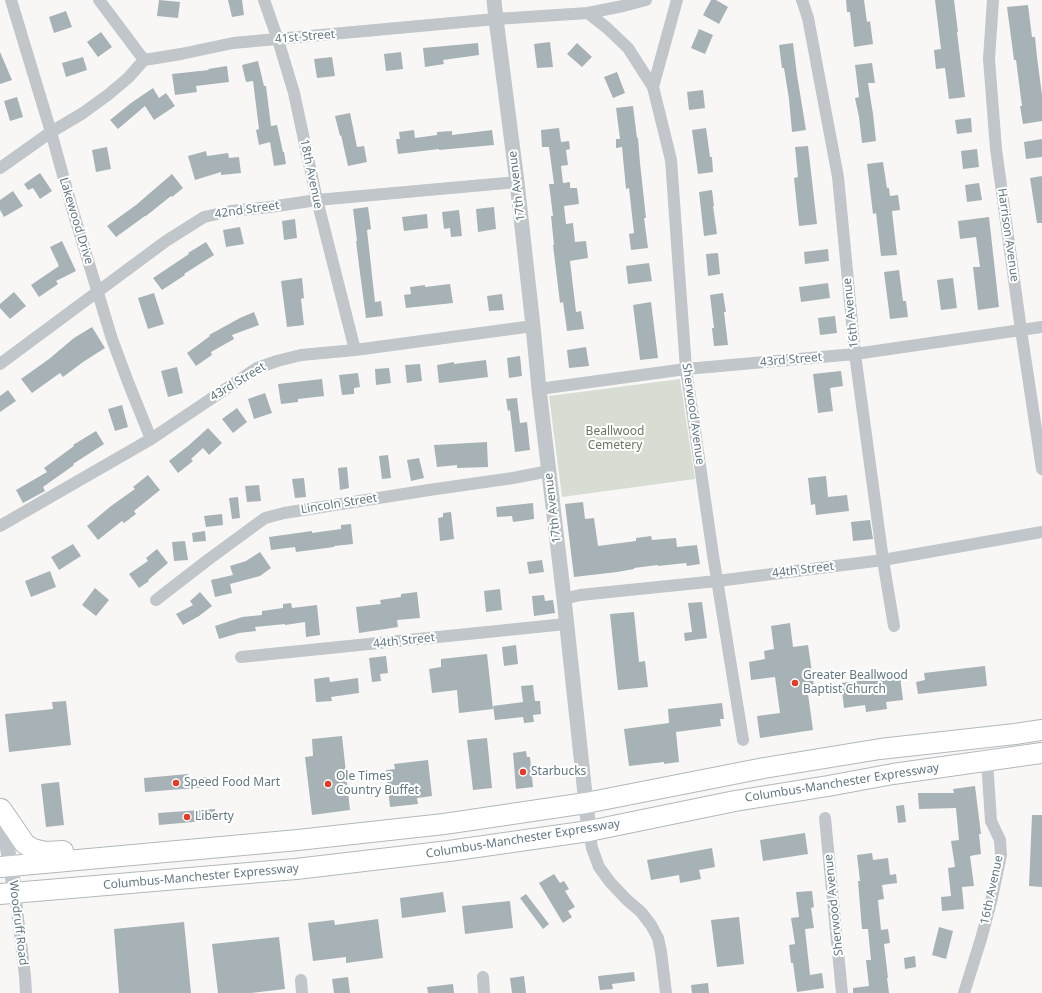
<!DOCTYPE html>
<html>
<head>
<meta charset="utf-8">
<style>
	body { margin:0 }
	canvas { display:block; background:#f8f7f5 }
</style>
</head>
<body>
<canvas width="1042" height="993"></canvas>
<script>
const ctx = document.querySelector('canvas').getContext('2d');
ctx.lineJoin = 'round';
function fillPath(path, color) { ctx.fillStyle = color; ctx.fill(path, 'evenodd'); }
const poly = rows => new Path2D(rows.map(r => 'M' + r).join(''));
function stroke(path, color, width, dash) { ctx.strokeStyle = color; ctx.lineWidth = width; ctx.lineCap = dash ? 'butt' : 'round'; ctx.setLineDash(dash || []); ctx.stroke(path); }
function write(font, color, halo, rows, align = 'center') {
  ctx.font = font + ' "Noto Sans",sans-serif'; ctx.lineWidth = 4; ctx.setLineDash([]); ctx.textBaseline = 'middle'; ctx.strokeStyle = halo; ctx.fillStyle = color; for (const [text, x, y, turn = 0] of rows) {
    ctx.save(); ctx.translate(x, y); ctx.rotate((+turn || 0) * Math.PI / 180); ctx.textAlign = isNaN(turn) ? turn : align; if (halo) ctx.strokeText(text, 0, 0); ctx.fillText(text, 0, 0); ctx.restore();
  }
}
fillPath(poly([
	[680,379,695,479,562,497,549,396]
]), '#d8ddd4');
fillPath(poly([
	[159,0,180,2,178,18,157,16],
	[228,0,242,0,244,15,232,17],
	[711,0,716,0,728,7,719,24,703,15],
	[846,0,864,0,867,22,870,21,873,44,854,47,850,12,847,12],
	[935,0,954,0,958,32,957,32,965,97,949,99,945,68,936,69,934,50,941,49],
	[1028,5,1032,37,1035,37,1037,57,1042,95,1042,121,1023,124,1020,106,1022,106,1016,60,1014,60,1007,7],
	[66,11,72,27,54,33,49,17],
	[699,29,713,35,705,54,691,48],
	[101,32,112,47,98,57,87,42],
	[550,42,553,67,537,68,534,44],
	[478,43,479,55,443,60,444,64,425,67,423,48],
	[577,43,592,57,582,67,567,54],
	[793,43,797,75,806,130,792,132,789,99,784,68,782,68,779,45],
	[0,52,12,80,0,84],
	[401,52,403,69,386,71,384,54],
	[83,57,87,70,66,77,62,63],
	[332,57,335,76,317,78,314,59],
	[258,61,264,86,266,86,271,126,277,125,283,152,284,152,286,164,274,166,270,142,259,145,256,130,259,129,253,81,246,82,242,65],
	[872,63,875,83,868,83,873,114,876,141,862,143,859,117,855,98,859,97,855,65],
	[227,66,229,82,196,86,197,92,175,95,172,74,209,70,208,69],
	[617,72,625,93,613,98,604,77],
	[153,88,159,98,166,93,175,106,154,120,145,106,118,129,110,120,131,103],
	[703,90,705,108,689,110,687,92],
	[17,97,23,117,10,121,4,101],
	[633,106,637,138,638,138,640,163,646,218,644,218,648,248,631,250,629,234,634,233,629,188,626,189,622,147,616,148,616,139,620,139,616,108],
	[350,113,357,147,364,146,367,162,348,166,341,135,340,136,335,116],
	[971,118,972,132,957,134,955,120],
	[559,128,561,142,569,141,570,149,566,150,568,165,561,166,563,183,570,182,570,188,577,188,579,204,564,206,566,224,573,223,575,242,586,241,588,258,570,261,576,312,581,311,584,329,567,331,563,302,560,303,553,245,554,245,551,216,553,216,549,184,554,184,549,147,542,147,541,130],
	[706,128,710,157,712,157,713,172,698,174,692,130],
	[414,130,415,138,437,135,437,132,452,131,452,135,492,130,494,145,439,150,439,149,398,154,396,139,400,139,399,132],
	[1042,139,1042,157,1026,159,1024,142],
	[808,146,817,224,799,226,794,178,798,177,795,147],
	[107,147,111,169,96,172,92,150],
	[977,149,979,167,963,169,961,151],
	[206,151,207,156,228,153,229,158,239,157,241,173,221,175,221,172,195,180,188,156],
	[883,162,887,188,889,188,890,196,898,195,900,210,892,211,897,255,881,256,876,213,873,214,867,164],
	[40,173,52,191,40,199,33,188,28,190,24,184],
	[172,174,183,188,172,197,171,196,146,216,145,216,116,237,107,226,136,205],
	[1042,176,1042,223,1037,223,1030,178],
	[979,183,982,200,967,202,965,185],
	[712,190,714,206,713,206,717,234,704,236,699,192],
	[13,191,23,206,4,217,0,210,0,200],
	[368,207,371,229,367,230,375,302,381,301,383,316,366,318,360,273,356,241,357,241,353,209],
	[494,207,496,229,478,232,476,209],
	[459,210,462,236,451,237,450,228,444,229,442,212],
	[427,214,428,228,404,231,402,217],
	[989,217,999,307,978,310,973,267,980,267,976,237,960,239,958,221],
	[295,219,297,238,284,240,282,221],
	[240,227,244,244,226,247,223,230],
	[62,241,76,271,56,281,58,284,39,297,31,285,59,266,50,247],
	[206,242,214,255,184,274,185,275,162,290,153,278,189,254,188,253],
	[828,249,829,261,805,264,804,252],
	[718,253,720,274,708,276,706,254],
	[649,263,652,281,628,284,626,266],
	[899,270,903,301,906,301,908,317,890,319,884,272],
	[302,278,304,298,301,299,304,325,287,327,281,281],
	[953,278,957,308,941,310,937,280],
	[828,283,830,298,801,302,799,287],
	[450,284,453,303,406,308,404,295,411,294,410,287,425,285,425,287],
	[14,292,26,306,10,319,0,308,0,304],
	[154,293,164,324,148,329,138,298],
	[723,293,726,312,724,312,728,345,714,346,712,328,714,328,710,295],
	[502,294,504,310,489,311,487,296],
	[651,302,658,358,640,360,633,305],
	[254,312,259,325,232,335,234,339,211,352,212,355,196,366,187,353,210,336,209,335,240,318],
	[835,316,837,333,820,335,818,318],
	[92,327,105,348,83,362,63,377,60,373,32,393,21,379,49,359,74,338],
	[586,347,589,366,569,368,567,350],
	[520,356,522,376,509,378,507,358],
	[486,360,488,377,439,383,437,365,454,362,454,364],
	[420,364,422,381,407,383,405,365],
	[177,367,183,393,168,397,161,371],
	[389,368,391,383,376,385,375,369],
	[841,371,843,386,830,388,833,411,818,413,813,374],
	[358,373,360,387,354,388,354,394,342,395,339,375],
	[322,379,324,396,298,399,298,402,281,404,278,384],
	[8,390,16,401,0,412,0,396],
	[265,393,272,413,254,419,248,399],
	[517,398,520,423,527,422,530,450,515,452,510,410,508,411,506,399],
	[122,405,128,427,115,431,108,409],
	[237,408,247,422,233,433,222,419],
	[208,428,222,443,209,455,203,448,191,459,193,461,178,473,169,461,188,446],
	[96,431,104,444,73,464,74,465,43,487,45,491,23,503,16,490,47,472,44,468,74,446,73,445],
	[487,442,488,467,457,468,457,465,437,467,434,445],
	[388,455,391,478,382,479,379,456],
	[419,458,424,478,411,481,407,460],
	[347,467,349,488,340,490,338,468],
	[148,475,160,490,134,511,136,514,124,523,122,521,98,540,87,526,111,506,135,489,133,487],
	[826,476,828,497,847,495,849,511,816,515,815,504,811,505,808,478],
	[304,478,306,497,295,498,292,479],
	[259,485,261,501,247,502,245,486],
	[238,497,240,518,232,519,229,498],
	[583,502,585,519,594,518,598,546,636,541,636,538,651,536,652,540,676,538,677,547,697,545,700,564,687,566,686,563,658,566,658,565,634,568,634,569,617,572,574,577,565,504],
	[533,503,534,519,513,522,512,516,497,517,496,507],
	[451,512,454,539,440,541,438,518,443,517,443,513],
	[222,514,223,525,206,527,204,516],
	[870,520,873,539,853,541,851,522],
	[351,524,353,544,334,546,334,547,296,552,295,547,271,550,269,537,312,531,312,533,341,529,341,525],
	[205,531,206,541,193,542,192,533],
	[185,541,188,560,174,561,172,542],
	[73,544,81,556,59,570,51,557],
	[157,549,168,563,148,580,149,581,139,588,129,574,148,561,146,558],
	[260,552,271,568,260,576,230,584,232,593,215,597,211,580,233,575,230,566,246,561],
	[542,560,544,572,529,574,527,562],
	[50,571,56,587,31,597,25,581],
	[95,588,109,600,96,616,82,605],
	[500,589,502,610,486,612,484,591],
	[200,592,212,606,199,616,183,625,176,614,193,605,190,601],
	[417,592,420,618,397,620,398,627,359,633,356,607,381,604,380,600,401,597,401,594],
	[544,595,545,601,553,600,555,613,534,616,532,596],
	[702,602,707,638,685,641,684,633,692,632,688,603],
	[291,603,292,608,317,605,320,635,306,637,305,622,285,625,285,624,255,627,256,631,239,633,219,639,215,626,242,617,262,615,262,611,283,608,283,604],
	[634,612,639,662,645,661,648,687,618,690,610,614],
	[790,623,793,647,808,645,814,686,807,687,813,730,760,738,757,716,780,713,775,677,751,680,749,662,765,659,764,651,774,649,771,626],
	[516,645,518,664,504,666,502,647],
	[487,654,493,709,459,713,457,690,432,693,429,669,441,667,441,659],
	[386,656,388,673,380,674,381,681,372,682,369,658],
	[985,666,987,686,918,694,916,682,925,680,924,673],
	[900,676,903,700,886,702,887,709,866,712,865,705,844,708,841,683],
	[329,677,330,682,358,678,359,693,331,697,332,701,316,702,314,679],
	[533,685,535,701,540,701,541,714,533,715,534,722,524,723,523,717,495,720,493,706,523,702,521,686],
	[66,701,71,745,9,752,5,714,53,709,52,702],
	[722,703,724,719,720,719,721,726,676,732,679,762,664,764,664,762,629,766,624,729,669,723,668,709],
	[342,736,350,810,312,815,305,757,313,756,312,739],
	[487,738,492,788,473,790,467,740],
	[526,751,527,757,530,757,533,787,516,789,513,753],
	[428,760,432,796,417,798,418,804,390,807,386,770,395,769,394,764],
	[188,774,188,779,207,777,208,787,145,792,144,778],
	[59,782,64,825,46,827,41,784],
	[975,786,981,834,979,834,981,854,970,856,974,886,962,887,964,909,942,911,941,897,951,896,948,868,955,867,951,841,959,840,956,808,919,809,918,793,954,793,953,789],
	[904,805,906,822,898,823,896,806],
	[215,809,216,820,159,825,158,813],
	[1032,815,1042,815,1042,887,1029,886],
	[805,833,808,854,763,861,760,840],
	[712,848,715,867,699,870,701,879,680,883,679,875,651,880,647,860],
	[872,853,873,860,888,858,890,875,896,874,897,883,882,885,884,899,878,900,881,930,888,929,890,943,884,944,888,978,887,978,889,993,853,993,853,988,869,986,866,960,871,960,868,929,862,929,858,881,860,881,857,855],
	[554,874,560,883,564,881,569,889,565,891,575,907,568,911,572,917,563,923,539,883],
	[812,891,814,907,811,908,814,928,805,929,810,975,822,973,824,988,797,992,793,963,791,963,789,945,795,944,791,918,799,917,796,892],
	[443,892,446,912,402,918,400,898],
	[526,894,549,924,543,929,520,898],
	[510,901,513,928,465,934,462,906],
	[739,917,744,964,717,967,711,920],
	[378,919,383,958,346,963,346,957,313,961,308,923,334,920,335,925],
	[184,922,191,993,119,993,114,929],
	[939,927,953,931,946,959,932,955],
	[279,937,285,989,251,993,218,993,212,944],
	[915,956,916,967,905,969,904,958],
	[634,972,635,981,612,984,613,989,600,990,598,976],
	[524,976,526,993,512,993,510,978],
	[348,977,350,993,334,993,332,979],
	[708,983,709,993,692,993,691,985],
	[453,984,454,993,428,993,427,987]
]), '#a7b2b6');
const primary = poly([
	[1,809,25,844,33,849,45,852,63,851],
	[0,867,298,840,444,824,586,803,764,768,880,749,1015,734,1042,730],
	[0,894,296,869,449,851,589,831,735,801,828,786,893,774,1042,753]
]);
stroke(primary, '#b2b8bb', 22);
stroke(poly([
	[11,0,51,132,72,208,112,339,128,382,151,439],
	[99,0,144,60],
	[264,0,278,40,294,93,317,200,355,350],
	[677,0,653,87,671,160,686,369,713,555,743,740],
	[802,0,808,18,838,177,855,354,883,560,894,626],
	[993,0,989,59,996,149,1021,330,1042,469],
	[588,13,607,28,628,48,653,87],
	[0,168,51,132,83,113,109,94,128,78,144,60,181,54,233,43,496,19,588,13,623,6,646,0],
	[0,364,166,241,204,217,231,211,270,207,317,200,517,182],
	[539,389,686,369,855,354,1042,327],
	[0,526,151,439,257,368,277,361,301,355,355,350,533,326],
	[564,599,580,595,717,581,883,560,1042,532],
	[156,600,209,559,265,518,284,513,429,490,513,478,549,471],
	[241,657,566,624],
	[825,818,842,993],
	[589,831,592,848,599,867,610,882,626,899,641,912,651,925,658,938,661,952,666,993],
	[15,893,25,976,26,993],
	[483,977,484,993],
	[301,980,302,993],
	[964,993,981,939,991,902,1001,855,1000,840,991,821,987,761]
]), '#c0c6c9', 12);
stroke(poly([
	[494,0,496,19,517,182,533,326,539,389,564,599,589,831],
	[2,815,15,893]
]), '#c0c6c9', 15);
stroke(primary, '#fff', 20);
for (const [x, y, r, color] of [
	[795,683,4,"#e63c27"],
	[523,772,4,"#e63c27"],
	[176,783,4,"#e63c27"],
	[328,784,4,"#e63c27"],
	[187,817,4,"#e63c27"]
]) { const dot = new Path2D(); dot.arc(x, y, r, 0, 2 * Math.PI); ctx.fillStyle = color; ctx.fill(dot); stroke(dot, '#fff', 1.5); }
write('12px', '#627780', '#fff', [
	["41st Street",305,37,-5],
	["18th Avenue",311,174,78],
	["17th Avenue",517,186,-97],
	["42nd Street",247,210,-8],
	["Lakewood Drive",76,221,73],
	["Harrison Avenue",1008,235,82],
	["16th Avenue",851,313,-96],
	["43rd Street",791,360,-5],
	["43rd Street",238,382,-31],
	["Sherwood Avenue",693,414,82],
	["Lincoln Street",339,504,-9],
	["17th Avenue",553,508,-97],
	["44th Street",803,570,-7],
	["44th Street",404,641,-6],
	["Columbus-Manchester Expressway",842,783,-9],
	["Columbus-Manchester Expressway",523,839,-9],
	["Columbus-Manchester Expressway",201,877,-5],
	["16th Avenue",992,890,-78],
	["Sherwood Avenue",834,905,-96],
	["Woodruff Road",18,923,83]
]);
write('12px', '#687861', '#fff', [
	["Beallwood",615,432],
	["Cemetery",615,446]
]);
write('12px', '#627780', '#fff', [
	["Greater Beallwood",803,676],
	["Baptist Church",803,690],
	["Starbucks",531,772],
	["Ole Times",336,777],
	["Country Buffet",336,791],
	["Speed Food Mart",184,783],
	["Liberty",195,817]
], 'left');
</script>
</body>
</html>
